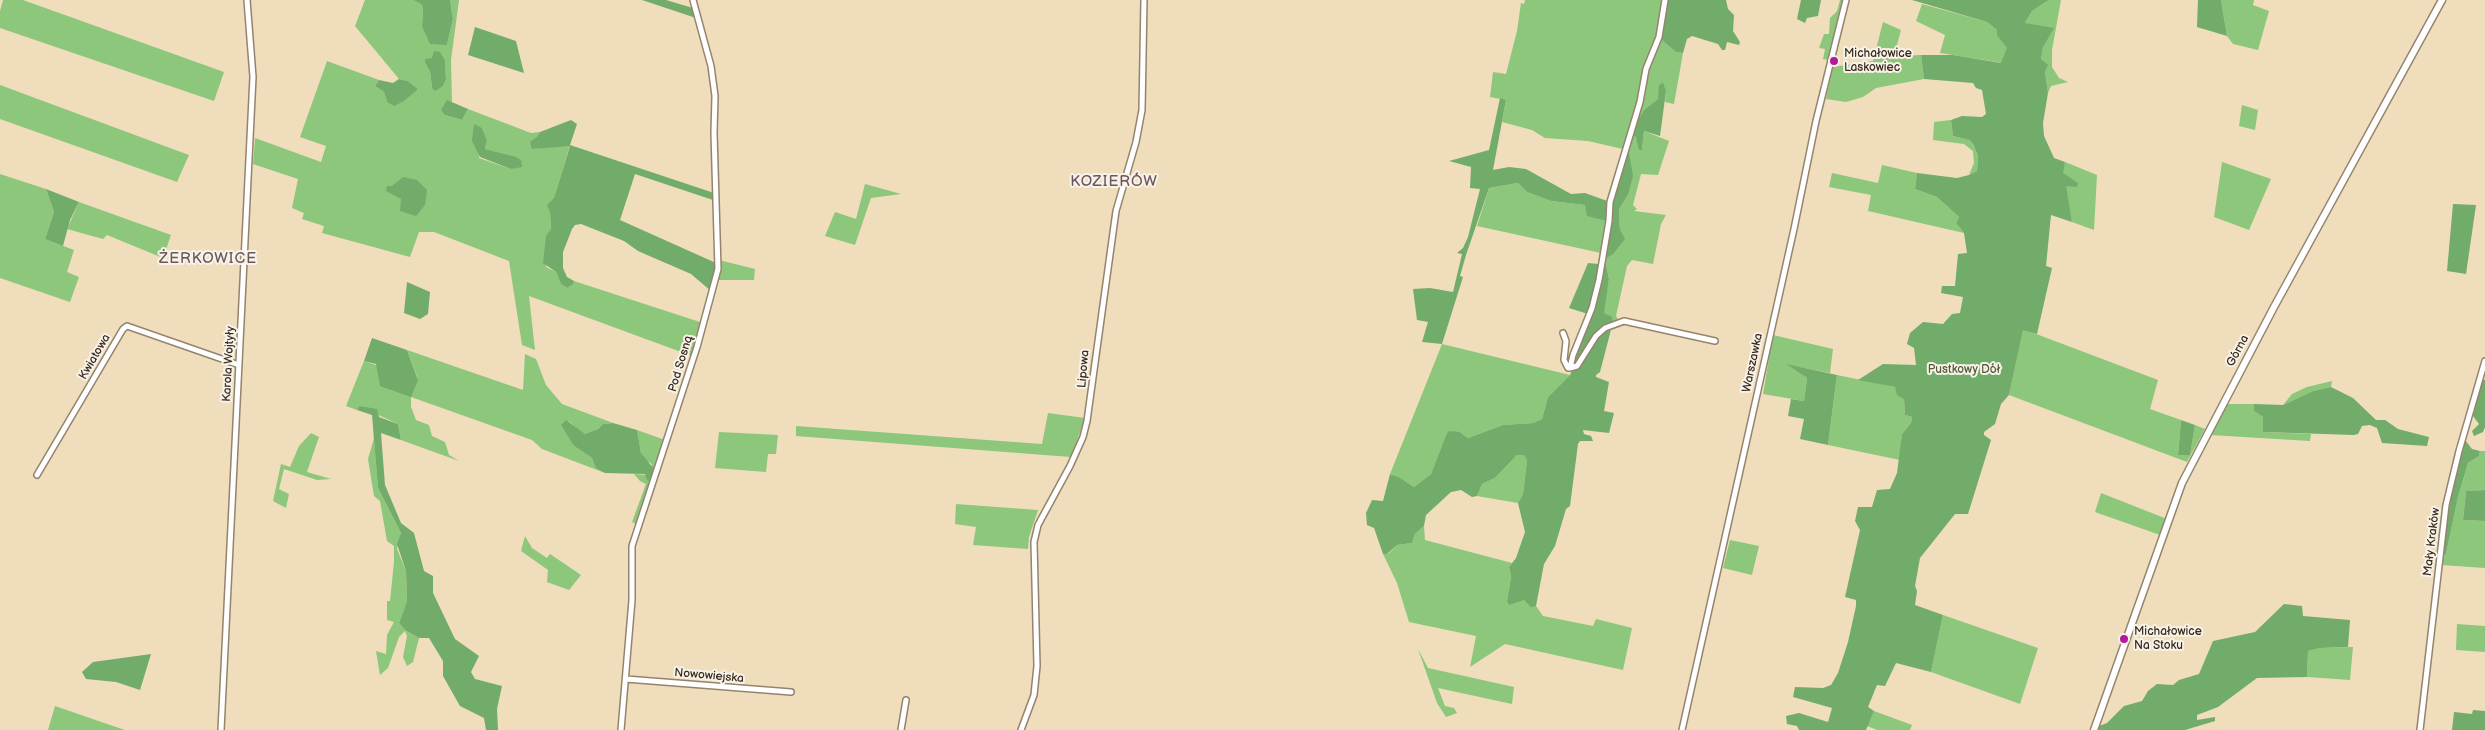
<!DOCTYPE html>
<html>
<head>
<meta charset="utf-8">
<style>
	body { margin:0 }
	canvas { display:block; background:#efddbc }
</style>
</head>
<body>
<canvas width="2485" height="730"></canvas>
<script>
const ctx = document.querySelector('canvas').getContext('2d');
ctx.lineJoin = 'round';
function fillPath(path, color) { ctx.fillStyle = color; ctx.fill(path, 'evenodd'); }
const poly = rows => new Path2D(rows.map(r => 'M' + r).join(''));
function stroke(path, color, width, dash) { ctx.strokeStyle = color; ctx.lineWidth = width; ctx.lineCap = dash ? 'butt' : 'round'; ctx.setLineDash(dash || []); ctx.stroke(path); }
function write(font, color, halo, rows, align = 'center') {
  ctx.font = font + ' "Balsamiq Sans",sans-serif'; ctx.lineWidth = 4; ctx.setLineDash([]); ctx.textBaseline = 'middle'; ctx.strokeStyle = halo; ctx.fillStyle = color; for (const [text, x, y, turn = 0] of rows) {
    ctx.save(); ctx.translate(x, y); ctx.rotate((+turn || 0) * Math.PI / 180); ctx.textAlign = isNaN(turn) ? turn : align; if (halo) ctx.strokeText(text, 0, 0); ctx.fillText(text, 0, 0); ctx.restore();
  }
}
fillPath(poly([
	[3,0,23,0,224,72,214,101,0,28,0,11],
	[365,0,413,0,421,4,423,8,422,26,447,45,453,19,450,0,459,0,451,60,452,102,447,101,445,115,462,120,468,109,531,133,540,132,532,149,570,145,550,212,551,230,546,267,556,272,561,284,567,288,574,281,703,323,692,356,529,296,535,350,522,345,509,261,434,232,419,232,410,257,322,233,324,226,302,219,304,213,292,208,298,179,253,164,255,138,321,162,326,146,300,137,327,61,379,80,375,86,384,92,387,102,418,89,408,81,399,79,355,26],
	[445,61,446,79,443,86,432,88,430,71],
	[482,128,487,140,485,149,514,156,511,169,479,158],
	[1525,0,1665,0,1659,36,1676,52,1683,53,1674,104,1665,102,1666,91,1660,94,1658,99,1645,109,1636,137,1642,150,1644,131,1669,141,1658,175,1641,174,1633,205,1637,209,1634,211,1666,215,1661,224,1653,264,1632,260,1627,266,1616,316,1618,319,1654,326,1628,324,1611,330,1613,322,1603,313,1609,279,1605,259,1620,230,1619,209,1628,195,1631,172,1627,142,1623,149,1588,141,1545,138,1532,130,1502,122,1506,100,1490,97,1493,72,1506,74,1517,31,1521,3,1524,4],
	[1840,0,1845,0,1828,60,1823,59,1825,49,1819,48,1824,34,1829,34,1830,18,1837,11],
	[2049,0,2061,0,2052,50,2052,67,2059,78,2068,82,2051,86,2048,93,2045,72,2047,65,2041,59,2043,47,2025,23,2032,11],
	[2221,0,2254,0,2253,5,2269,11,2258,50,2233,44,2227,36],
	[1922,4,1987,22,1997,30,2033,72,1997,62,1940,53,1945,35,1916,21],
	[1883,22,1901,30,1894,56,1921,55,1924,79,1876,88,1863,97,1846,102,1826,99,1833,67,1873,61],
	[0,85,189,155,177,182,0,119],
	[2242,105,2258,110,2255,130,2239,126],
	[1951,120,1953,136,1971,140,1978,156,1977,171,1969,175,1974,163,1973,151,1964,144,1933,140,1934,122],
	[2065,162,2097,175,2094,230,2072,222,2062,173],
	[2222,162,2271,179,2249,230,2214,217],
	[1882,165,1917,173,1915,189,1937,197,1959,217,1956,223,1964,233,1868,211,1871,195,1829,187,1832,173,1878,183],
	[0,174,46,189,54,212,45,239,74,250,67,272,79,277,70,302,0,278],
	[1518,183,1527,192,1551,201,1585,205,1608,221,1601,253,1477,226,1489,188],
	[865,184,901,194,871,198,855,245,825,236,835,212,856,219],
	[79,202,171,235,163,258,107,235,103,239,67,229],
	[719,260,755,269,754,280,719,280],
	[2023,329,2158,380,2150,409,2181,420,2178,455,2190,455,2195,425,2205,429,2187,462,2009,395],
	[1773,335,1833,349,1830,373,1788,365,1807,378,1804,401,1763,394],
	[1442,344,1570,375,1548,397,1542,419,1533,423,1503,425,1468,438,1460,432,1446,435,1431,474,1414,487,1399,477,1390,474],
	[407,350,523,390,525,354,536,359,546,385,562,404,613,423,603,424,598,429,585,434,580,432,569,421,574,446,592,458,596,467,605,473,542,449,532,440,411,397,411,407,416,420,429,425,432,436,445,442,449,455,459,461,401,440,398,424,359,406,357,410,346,406,364,361,418,379],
	[1837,375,1895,387,1904,398,1905,415,1912,417,1911,423,1902,434,1900,460,1828,445],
	[2332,381,2331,387,2313,391,2283,405,2292,394,2307,387],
	[2226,404,2254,404,2254,411,2263,417,2263,432,2311,434,2310,441,2210,435],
	[1048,413,1085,418,1071,457,796,436,796,426,1042,444],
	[637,430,665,440,636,524,632,522,646,484,640,481,634,474,647,475,652,464,643,459,641,453],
	[719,432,778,435,776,454,768,454,766,472,715,468],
	[311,433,319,437,307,472,331,479,317,480,284,469,279,489,289,494,286,508,273,501,281,464,290,467,299,446],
	[374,438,378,488,401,533,397,549,406,571,407,601,399,623,405,630,419,638,413,662,407,666,403,657,407,636,405,631,399,637,388,668,380,675,376,651,386,654,387,635,394,622,387,620,387,601,390,601,394,562,394,546,387,541,380,501,374,496,368,459],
	[2480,451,2485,451,2485,490,2466,491,2463,520,2485,521,2485,568,2441,565,2442,554,2446,554,2458,497,2468,463,2479,456],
	[1517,455,1524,455,1527,460,1523,494,1518,503,1477,496,1482,484,1495,478],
	[2101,493,2167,519,2160,535,2095,512],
	[956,504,1038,510,1029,537,1028,549,973,545,976,527,955,524],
	[1424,526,1425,540,1512,563,1509,567,1511,577,1507,601,1524,600,1531,606,1536,606,1543,616,1593,626,1596,619,1632,628,1623,670,1505,644,1470,667,1476,636,1409,622,1397,583,1383,554,1388,554,1397,545,1412,543,1415,534],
	[525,536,532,548,547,558,550,554,581,575,569,590,547,582,548,570,521,551],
	[1730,540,1759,546,1752,575,1723,568],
	[1943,615,2038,648,2020,704,1931,672],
	[2457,624,2485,626,2485,652,2456,650],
	[2353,647,2350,680,2307,677,2308,651,2320,648],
	[1418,649,1428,668,1514,687,1512,704,1438,688,1445,706,1454,708,1457,713,1446,717,1437,703],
	[55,706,113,726,125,730,48,730],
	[1874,711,1912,725,1910,730,1877,730,1867,726]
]), '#8dc77b');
fillPath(poly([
	[413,0,450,0,453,19,447,45,430,44,422,26,423,8,421,4],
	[642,0,666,0,693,8,696,18],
	[1665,0,1726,0,1728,9,1734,15,1733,31,1740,42,1739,45,1727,42,1725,50,1722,50,1718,44,1692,36,1687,39,1683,53,1676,52,1659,37],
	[1801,0,1821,0,1818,16,1807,18,1805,23,1797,19],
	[1912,0,2049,0,2032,11,2025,23,2054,28,2043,47,2041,59,2048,65,2045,72,2048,93,2043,123,2044,136,2054,158,2065,162,2063,173,2078,183,2077,187,2066,186,2072,222,2051,215,2046,266,2052,268,2037,334,2023,330,2009,395,2001,404,1995,424,1984,432,1984,435,1991,440,1968,514,1955,514,1920,558,1915,586,1917,591,1915,605,1943,615,1931,672,1896,663,1885,686,1877,685,1868,707,1874,711,1866,730,1799,730,1797,726,1787,724,1786,716,1799,713,1828,722,1832,708,1793,697,1795,687,1823,688,1831,685,1838,673,1848,642,1856,606,1856,600,1845,597,1860,530,1855,521,1858,507,1872,507,1877,490,1890,489,1897,473,1902,434,1911,423,1912,417,1905,415,1904,399,1897,395,1895,387,1858,380,1883,364,1916,365,1914,348,1907,344,1910,333,1923,322,1943,324,1952,314,1960,313,1963,297,1941,293,1942,286,1955,286,1958,254,1967,253,1964,233,1956,223,1959,217,1937,197,1915,189,1917,173,1957,178,1969,175,1977,171,1978,156,1973,144,1970,140,1953,136,1951,120,1962,116,1982,117,1986,114,1982,90,1976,88,1973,83,1924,79,1921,55,1953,55,2001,63,2007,48,1997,35,1997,30,1987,22],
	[2198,0,2221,0,2227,36,2197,27],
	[475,27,516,41,524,73,468,55],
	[434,51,440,52,445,61,446,79,443,86,435,91,432,88,430,71,425,62,425,59,432,58],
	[399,79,408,81,418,89,404,101,394,106,387,102,384,92,375,86,379,80,393,83],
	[1663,83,1666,91,1660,136,1644,131,1642,150,1639,150,1636,137,1630,133,1645,109,1658,99,1659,85],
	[1500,98,1506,100,1493,170,1509,167,1526,169,1571,194,1585,193,1610,202,1623,149,1627,141,1633,176,1628,195,1619,209,1620,230,1625,239,1613,254,1605,259,1609,279,1604,313,1612,317,1613,322,1600,372,1596,375,1596,377,1609,382,1604,411,1614,413,1609,433,1583,430,1584,434,1591,436,1593,441,1580,441,1578,444,1570,506,1566,509,1555,546,1544,564,1536,606,1531,607,1524,600,1509,605,1507,601,1511,577,1509,567,1516,558,1525,532,1518,503,1523,494,1527,460,1524,455,1517,455,1495,478,1482,484,1477,496,1472,497,1461,490,1451,492,1426,515,1424,526,1415,534,1412,543,1397,545,1387,554,1383,554,1374,528,1367,525,1366,513,1372,500,1383,501,1390,474,1399,477,1414,487,1431,474,1446,435,1449,431,1460,432,1468,438,1503,425,1533,423,1542,419,1548,397,1570,375,1573,368,1588,314,1569,308,1588,263,1598,264,1607,221,1587,216,1585,205,1551,201,1527,192,1518,183,1489,188,1466,255,1460,276,1463,277,1442,344,1422,342,1428,322,1417,320,1413,289,1430,288,1453,292,1462,254,1457,253,1463,248,1468,237,1480,189,1470,188,1471,167,1449,161,1489,150],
	[447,100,468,109,462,120,445,115,441,110],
	[571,120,577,124,570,145,714,193,713,200,635,174,620,220,716,263,711,291,691,274,638,251,624,241,581,224,575,225,572,229,563,252,563,268,567,277,574,281,573,284,567,288,561,284,556,272,543,263,546,236,551,229,550,212,547,205,554,198,570,146,532,149,530,142,537,137,540,132],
	[474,124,482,128,487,140,485,149,514,156,521,160,522,167,511,169,480,157,472,141],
	[403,177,417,180,427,190,425,205,416,216,400,211,401,199,386,191,387,186,392,186],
	[46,189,79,202,70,220,63,246,45,239,54,212],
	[2453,204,2476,205,2466,274,2447,271],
	[407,282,430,292,428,314,420,319,404,313],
	[372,338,407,350,418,380,411,397,380,386,376,364,364,361],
	[1786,364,1837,375,1828,445,1800,439,1804,419,1788,416,1791,399,1804,401,1807,378],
	[2483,380,2485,380,2485,427,2483,432,2474,436,2472,431,2479,424,2473,416],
	[2331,387,2353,398,2376,420,2385,420,2398,429,2429,437,2427,446,2382,443,2377,428,2370,425,2362,426,2358,434,2354,435,2263,432,2263,417,2254,411,2254,404,2283,405,2313,391],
	[359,406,377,409,379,417,398,424,401,440,381,433,385,485,401,523,414,533,424,571,433,576,433,593,455,639,479,656,471,672,475,679,502,686,497,709,498,730,486,730,484,718,460,706,443,676,443,661,429,638,419,638,405,630,399,623,407,601,406,571,397,544,401,533,378,488,372,415,357,410],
	[566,420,585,434,598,429,603,424,613,423,637,430,641,453,654,469,649,481,647,480,645,474,605,473,596,468,592,458,574,446,561,425],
	[2181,420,2195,425,2190,455,2178,455],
	[2465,440,2472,449,2480,451,2479,456,2468,463,2458,497,2446,554,2442,554,2452,493],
	[2485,490,2485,521,2463,520,2466,491],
	[2284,604,2302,606,2303,616,2350,620,2348,647,2320,648,2308,651,2307,677,2257,678,2218,707,2197,715,2197,720,2215,717,2215,721,2185,730,2098,730,2099,726,2107,723,2124,706,2142,701,2148,691,2157,684,2173,685,2179,680,2199,674,2213,641,2255,632],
	[151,654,140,690,116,682,86,679,82,672,93,662],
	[2473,710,2485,711,2485,730,2452,730,2454,712,2472,714]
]), '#72ac6b');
const minor = poly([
	[1665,0,1659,37,1646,69,1640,102,1610,202,1609,221,1599,280,1592,308,1573,355,1570,368,1577,366,1596,336,1605,328,1624,321,1715,341],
	[1563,333,1566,341,1564,360,1568,368,1570,368],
	[37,475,123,329,127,326,239,365],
	[626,679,791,692],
	[221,730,253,77,247,0],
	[621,730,632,600,632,546,697,347,718,269,714,133,715,96,711,66,693,0],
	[901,730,906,700],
	[1021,730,1034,695,1037,666,1034,542,1038,525,1070,466,1083,437,1087,421,1116,211,1136,142,1142,110,1144,0],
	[1682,730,1794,229,1816,121,1846,0],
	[2420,730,2446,505,2459,451,2485,361]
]);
const tertiary = poly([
	[2094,730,2182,483,2274,307,2442,0]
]);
stroke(minor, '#95846d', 8);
stroke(tertiary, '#95846d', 9);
stroke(minor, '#fff', 5);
stroke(tertiary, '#fff', 6);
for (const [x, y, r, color] of [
	[1834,61,5,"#b5179e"],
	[2124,639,5,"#b5179e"]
]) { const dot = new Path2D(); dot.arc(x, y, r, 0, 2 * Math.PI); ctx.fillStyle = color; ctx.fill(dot); stroke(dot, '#f7f3e8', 2); }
write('12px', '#3b2a1e', '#f7f3e8', [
	["Michałowice",1844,54],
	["Laskowiec",1844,68],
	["Michałowice",2134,632],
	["Na Stoku",2134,646]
], 'left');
write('12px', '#3b2a1e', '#f7f3e8', [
	["Górna",2238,351,-62],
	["Kwiatowa",95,357,-60],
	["Warszawka",1753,363,-78],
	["Karola Wojtyły",229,364,-87],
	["Pod Sosną",681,364,-73],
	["Lipowa",1084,369,-85],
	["Mały Kraków",2432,542,-83],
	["Nowowiejska",709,676,5]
]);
write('12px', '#54593a', '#f7f3e8', [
	["Pustkowy Dół",1964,370]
]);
ctx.letterSpacing = '1px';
write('15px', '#6c555d', '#f7f3e8', [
	["KOZIERÓW",1114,182],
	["ŻERKOWICE",208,259]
]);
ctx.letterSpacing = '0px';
</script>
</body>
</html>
